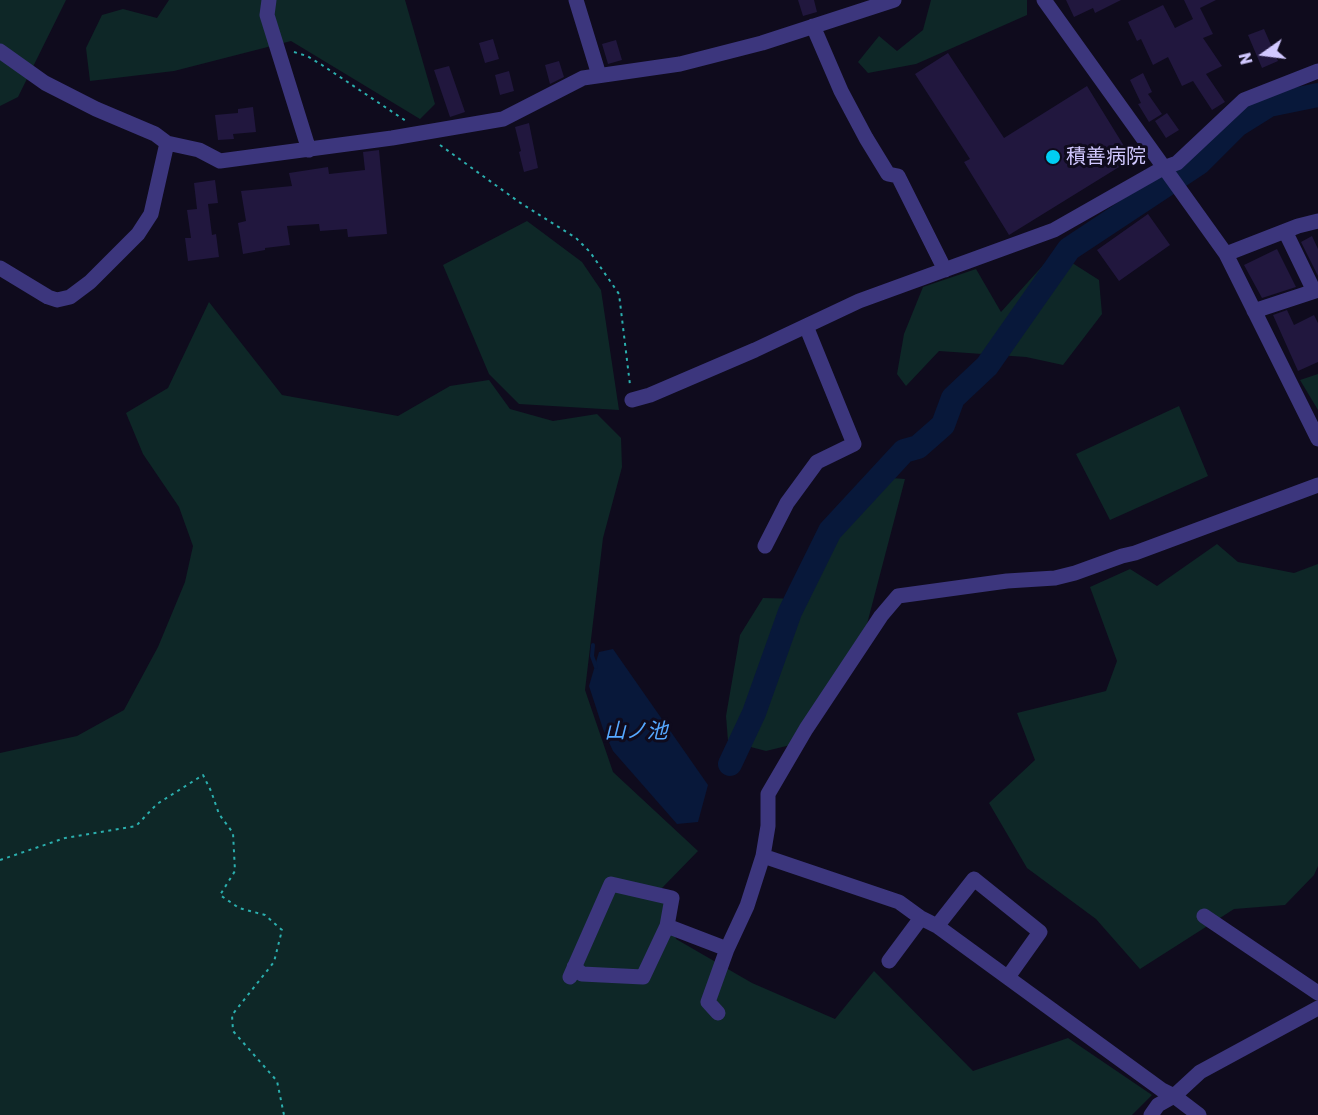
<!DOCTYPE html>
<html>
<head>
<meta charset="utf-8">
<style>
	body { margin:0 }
	#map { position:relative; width:1318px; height:1115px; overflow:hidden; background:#0f0b1d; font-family:Rubik,sans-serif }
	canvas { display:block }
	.north { position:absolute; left:1234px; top:24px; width:60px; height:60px; -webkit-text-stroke:4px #0f0b1d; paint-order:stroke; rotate:256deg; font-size:16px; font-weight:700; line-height:24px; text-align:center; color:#d1c8ff }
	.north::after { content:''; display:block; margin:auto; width:21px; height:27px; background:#d1c8ff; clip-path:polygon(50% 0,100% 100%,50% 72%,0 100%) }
</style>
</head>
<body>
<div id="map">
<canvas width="1318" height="1115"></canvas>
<div class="north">N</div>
</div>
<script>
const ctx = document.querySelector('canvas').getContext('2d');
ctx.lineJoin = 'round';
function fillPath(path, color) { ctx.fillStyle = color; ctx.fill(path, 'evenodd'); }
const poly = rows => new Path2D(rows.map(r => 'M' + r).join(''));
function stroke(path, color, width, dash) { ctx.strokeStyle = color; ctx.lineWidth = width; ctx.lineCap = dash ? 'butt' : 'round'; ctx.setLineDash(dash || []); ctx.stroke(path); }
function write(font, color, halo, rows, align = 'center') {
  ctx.font = font + ' Rubik,"Noto Sans JP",sans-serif'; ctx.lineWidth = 6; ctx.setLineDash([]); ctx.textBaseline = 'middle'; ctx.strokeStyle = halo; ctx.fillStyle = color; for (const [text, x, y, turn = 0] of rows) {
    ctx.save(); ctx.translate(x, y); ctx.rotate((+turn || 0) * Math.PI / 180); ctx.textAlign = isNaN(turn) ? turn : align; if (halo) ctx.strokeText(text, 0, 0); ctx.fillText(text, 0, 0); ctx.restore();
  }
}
fillPath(poly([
	[0,0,66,0,18,97,0,106],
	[169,0,405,0,435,104,420,119,291,41,174,71,90,81,86,48,102,15,123,9,157,18],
	[931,0,1027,0,1027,15,916,64,868,73,858,62,879,36,897,51,923,30],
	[527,221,582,262,601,290,619,410,519,404,489,374,443,265],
	[1055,252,1099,280,1102,314,1063,365,1026,357,939,351,906,386,897,374,904,334,923,287,976,269,1001,312],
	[209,302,282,395,398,416,450,386,489,380,510,409,553,421,597,414,621,438,622,467,603,538,585,690,613,772,698,851,662,888,676,939,752,983,835,1019,874,971,973,1071,1068,1038,1152,1095,1132,1115,0,1115,0,753,77,736,124,710,158,647,185,582,193,546,179,507,143,454,126,413,168,388],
	[1318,374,1318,410,1300,380],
	[1179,406,1208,476,1110,520,1076,454],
	[865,476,905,479,867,624,807,741,766,751,728,741,726,716,740,635,763,598,801,599],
	[1217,544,1238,562,1294,573,1318,564,1318,866,1314,875,1285,905,1234,909,1140,969,1096,919,1027,868,989,803,1035,760,1017,713,1106,691,1117,661,1090,587,1130,569,1157,586]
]), '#0e2727');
fillPath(poly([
	[613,649,708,785,698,822,677,824,613,751,603,729,589,686,599,652]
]), '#08183a');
stroke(poly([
	[593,645,592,656,596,667]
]), '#08183a', 4);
stroke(poly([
	[730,764,754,713,790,612,830,531,904,451,918,447,943,425,953,398,987,366,1069,249,1199,163,1237,125,1269,105,1318,95]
]), '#08183a', 24);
fillPath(poly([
	[798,0,814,0,817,12,803,16],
	[1066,0,1121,0,1095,13,1093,8,1074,17],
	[1184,0,1216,0,1200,8,1213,34,1203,38,1222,66,1206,74,1225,102,1212,110,1193,81,1182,86,1168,57,1153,65,1141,39,1137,41,1128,22,1163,5,1175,28,1193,19],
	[1264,29,1278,61,1262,68,1248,35],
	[493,39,499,59,485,63,479,43],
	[616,40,622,60,608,64,602,44],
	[948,53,1004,138,1087,86,1132,159,1009,235,964,162,970,159,915,74],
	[559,61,564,77,550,84,545,65],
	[449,66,465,112,450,117,434,70],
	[509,71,514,91,500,95,495,75],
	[1143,73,1152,92,1148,94,1162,114,1149,122,1138,104,1141,103,1130,80],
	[253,107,256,132,233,134,234,139,218,140,215,115,238,113,238,109],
	[1167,113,1179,130,1166,138,1155,121],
	[529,123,538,168,524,172,519,152,521,151,515,127],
	[379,150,387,234,348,237,347,229,320,231,319,224,287,226,290,245,265,248,265,250,243,254,238,223,246,221,241,191,292,186,289,173,328,167,329,174,365,170,363,152],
	[215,180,218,203,208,204,212,235,216,234,219,257,188,261,185,238,191,238,187,210,197,209,194,183],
	[1148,214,1170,245,1119,281,1097,250],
	[1312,236,1318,249,1318,276,1301,242],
	[1277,249,1296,287,1262,298,1244,265],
	[1287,310,1294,325,1314,315,1318,323,1318,362,1298,371,1273,315]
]), '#21173e');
stroke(poly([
	[294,52,307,56,322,65,406,121],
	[440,145,519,202,576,238,590,252,619,294,630,385],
	[0,860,65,838,136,826,157,804,203,775,211,791,219,814,233,833,235,871,220,895,239,908,265,915,282,930,274,962,232,1015,233,1031,277,1081,284,1115]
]), '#2bafae', 2, [3, 4.5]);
stroke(poly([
	[269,0,267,15,309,150],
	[576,0,599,75],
	[1044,0,1226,254,1318,439],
	[813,26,841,91,866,138,888,174,898,176,945,270],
	[0,51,45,83,96,109,155,134,167,143,199,150,220,161,392,138,503,119,583,78,680,64,762,43,894,0],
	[1285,231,1314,291],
	[1226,254,1298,226,1318,221],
	[0,268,48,297,57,300,70,297,90,282,138,234,151,214,167,143],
	[1254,311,1318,290],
	[632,400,650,395,755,350,859,301,1054,230,1163,168,1177,163,1244,100,1318,71],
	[765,546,787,503,817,462,854,444,806,326],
	[763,856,899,902,921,918,937,926,1162,1090,1174,1096,1199,1115],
	[1204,916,1318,993],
	[937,926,974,879,1040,932,1008,977],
	[889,961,921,918],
	[574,967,582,974,643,977,667,926,727,949],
	[570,977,611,884,672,898,667,926],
	[718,1013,708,1002,727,949,747,906,763,856,768,826,768,794,806,729,881,616,898,596,1007,581,1055,578,1075,573,1122,556,1135,553,1318,485],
	[1151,1115,1158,1105,1174,1096,1200,1072,1318,1008]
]), '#3c367d', 15);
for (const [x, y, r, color] of [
	[1053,157,8,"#00cef3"]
]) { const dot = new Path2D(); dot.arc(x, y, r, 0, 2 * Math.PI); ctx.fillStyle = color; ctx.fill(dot); stroke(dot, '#0f0b1d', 2); }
write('20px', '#d1c8ff', '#0f0b1d', [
	["積善病院",1066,157]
], 'left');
write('italic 21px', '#56a8ff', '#0f0b1d', [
	["山ノ池",636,732]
]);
</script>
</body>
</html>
